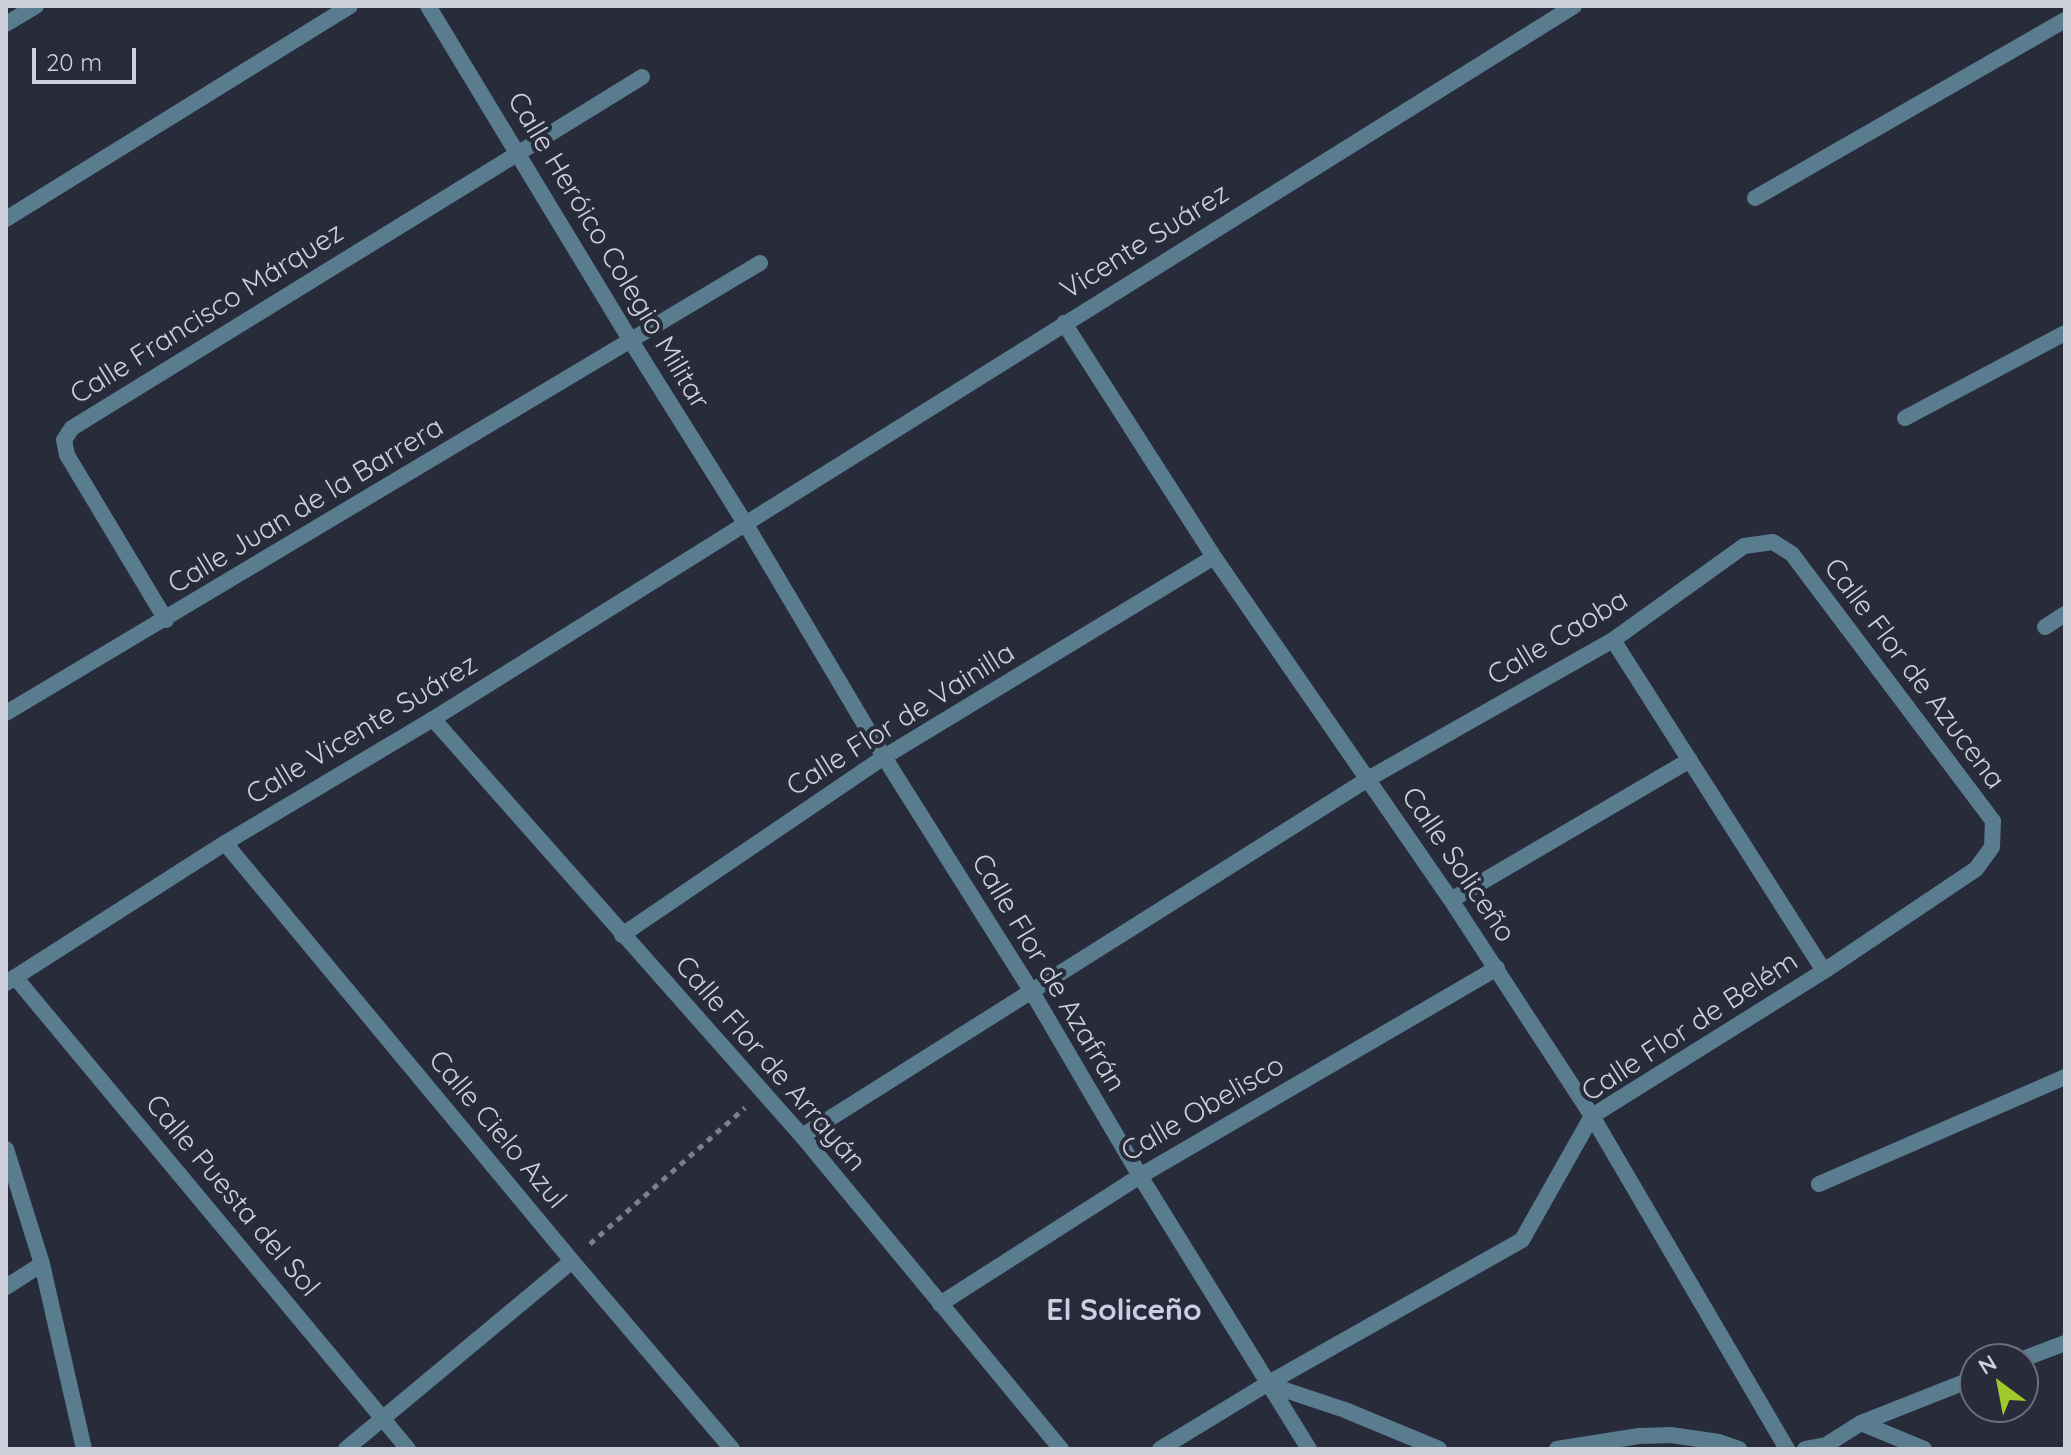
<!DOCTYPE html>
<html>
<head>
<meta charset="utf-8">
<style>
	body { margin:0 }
	#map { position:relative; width:2071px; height:1455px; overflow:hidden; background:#272b3a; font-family:Quicksand,sans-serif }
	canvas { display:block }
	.frame { position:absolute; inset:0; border:8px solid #ced1db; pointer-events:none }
	.north { position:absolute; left:1959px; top:1343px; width:80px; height:80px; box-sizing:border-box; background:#272b3a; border:2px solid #6a6d7a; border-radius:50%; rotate:328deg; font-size:22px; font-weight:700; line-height:32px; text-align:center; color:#ced1db }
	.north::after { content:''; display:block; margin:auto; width:28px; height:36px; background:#a0c92b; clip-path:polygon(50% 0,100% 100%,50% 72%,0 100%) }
	.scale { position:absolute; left:32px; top:48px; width:104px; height:36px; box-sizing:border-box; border:4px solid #ced1db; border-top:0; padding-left:10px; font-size:24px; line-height:28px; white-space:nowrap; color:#ced1db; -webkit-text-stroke:6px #272b3a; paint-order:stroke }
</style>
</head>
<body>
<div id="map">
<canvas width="2071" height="1455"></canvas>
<div class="frame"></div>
<div class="north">N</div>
<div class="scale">20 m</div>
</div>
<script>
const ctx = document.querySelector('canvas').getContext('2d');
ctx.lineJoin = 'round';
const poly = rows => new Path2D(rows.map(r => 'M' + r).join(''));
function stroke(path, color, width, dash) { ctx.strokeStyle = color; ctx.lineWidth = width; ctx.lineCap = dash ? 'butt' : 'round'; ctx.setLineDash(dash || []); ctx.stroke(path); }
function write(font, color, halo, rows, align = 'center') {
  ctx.font = font + ' Quicksand,sans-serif'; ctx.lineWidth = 8; ctx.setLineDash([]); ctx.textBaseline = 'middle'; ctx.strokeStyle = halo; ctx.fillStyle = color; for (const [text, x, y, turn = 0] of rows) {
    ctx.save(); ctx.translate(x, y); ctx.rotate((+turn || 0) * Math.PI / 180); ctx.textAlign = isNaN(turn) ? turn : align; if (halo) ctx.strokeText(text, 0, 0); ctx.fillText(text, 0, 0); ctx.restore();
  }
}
stroke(poly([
	[590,1244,745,1108]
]), '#7c7f8c', 5, [6, 6]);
stroke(poly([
	[1267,1384,1345,1410,1439,1449],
	[1557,1449,1639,1436,1671,1435,1719,1442,1739,1449]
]), '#5a7c8f', 16);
stroke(poly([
	[428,6,631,341,745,523,884,757,1032,992,1140,1176,1309,1449],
	[6,24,36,6],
	[1755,198,2065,20],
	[6,219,350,6],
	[1064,323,1214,557,1451,900,1592,1116,1787,1449],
	[1905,418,2065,333],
	[166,620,67,455,64,440,72,428,642,77],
	[2045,627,2065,614],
	[1613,640,1824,971],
	[6,713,760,263],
	[433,719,802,1136,1061,1449],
	[225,843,572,1261,732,1449],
	[1451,900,1690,760],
	[622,935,884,757,1214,557],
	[15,977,408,1449],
	[802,1136,1368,779,1613,640,1744,546,1773,542,1792,554,1993,821,1992,847,1976,869,1824,971,1592,1116,1522,1240,1267,1384,1160,1449],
	[6,1149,42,1264,84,1449],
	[1819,1184,2065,1077],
	[6,1287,42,1264],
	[940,1304,1140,1176,1497,968],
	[2023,1359,2065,1343],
	[1861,1423,1924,1449],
	[346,1449,572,1261],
	[1805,1449,1826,1445,1861,1423,1975,1378]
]), '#5a7c8f', 16);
stroke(poly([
	[6,983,225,843,433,719,1574,6]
]), '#5a7c8f', 16);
write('28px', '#ced1db', '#272b3a', [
	["Vicente Suárez",1145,242,-32],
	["Calle Heróico Colegio Militar",608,251,59],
	["Calle Francisco Márquez",207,314,-32],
	["Calle Juan de la Barrera",306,506,-31],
	["Calle Caoba",1558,638,-31],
	["Calle Flor de Azucena",1914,674,53],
	["Calle Flor de Vainilla",901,720,-32],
	["Calle Vicente Suárez",362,730,-31],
	["Calle Soliceño",1458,865,56],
	["Calle Flor de Azafrán",1048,973,59],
	["Calle Flor de Belém",1690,1027,-33],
	["Calle Flor de Arrayán",770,1064,49],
	["Calle Obelisco",1203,1109,-30],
	["Calle Cielo Azul",497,1130,50],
	["Calle Puesta del Sol",232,1196,50]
]);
write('bold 30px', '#cacfe3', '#272b3a', [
	["El Soliceño",1124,1311]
]);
</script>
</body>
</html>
